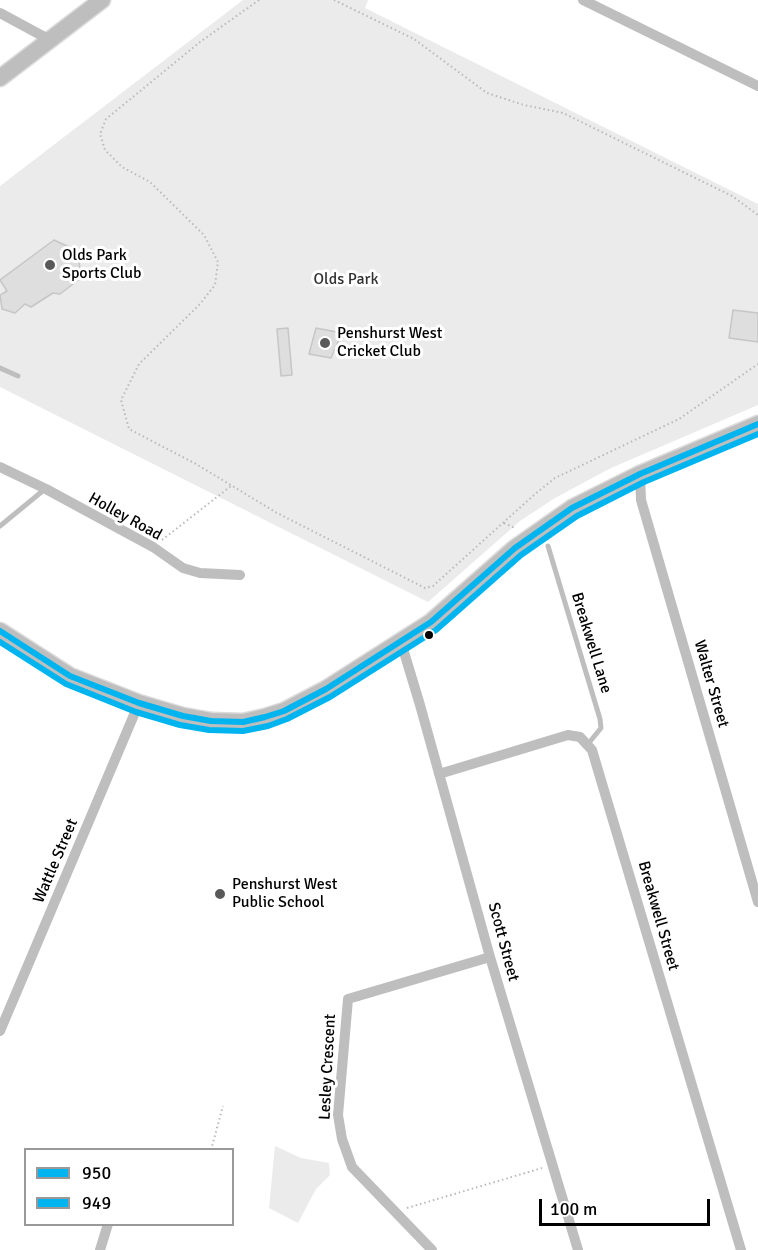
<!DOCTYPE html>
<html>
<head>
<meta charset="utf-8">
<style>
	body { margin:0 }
	#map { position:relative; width:758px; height:1250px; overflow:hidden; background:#fff; font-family:Signika,sans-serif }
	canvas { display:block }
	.legend { position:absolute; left:24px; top:1148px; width:210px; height:78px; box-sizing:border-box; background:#fff; border:2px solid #999; margin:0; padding:8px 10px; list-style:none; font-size:18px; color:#000 }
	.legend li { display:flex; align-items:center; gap:12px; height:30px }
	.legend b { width:30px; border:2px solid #999 }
	.scale { position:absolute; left:539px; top:1199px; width:171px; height:27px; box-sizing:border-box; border:3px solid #000; border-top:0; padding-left:8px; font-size:18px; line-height:21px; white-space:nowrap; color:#000; -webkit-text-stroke:4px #fff; paint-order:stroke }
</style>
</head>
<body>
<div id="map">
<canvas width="758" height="1250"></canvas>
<ul class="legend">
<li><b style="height:8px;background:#00b5ef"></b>950</li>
<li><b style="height:8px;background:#00b5ef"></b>949</li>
</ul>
<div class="scale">100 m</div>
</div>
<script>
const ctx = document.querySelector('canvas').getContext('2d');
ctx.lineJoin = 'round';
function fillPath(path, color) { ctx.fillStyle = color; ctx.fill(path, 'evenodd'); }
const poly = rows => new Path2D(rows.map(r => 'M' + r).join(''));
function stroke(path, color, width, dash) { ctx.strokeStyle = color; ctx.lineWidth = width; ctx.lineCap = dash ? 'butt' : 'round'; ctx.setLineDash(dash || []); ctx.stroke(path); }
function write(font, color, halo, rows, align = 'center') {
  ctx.font = font + ' Signika,sans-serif'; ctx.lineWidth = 6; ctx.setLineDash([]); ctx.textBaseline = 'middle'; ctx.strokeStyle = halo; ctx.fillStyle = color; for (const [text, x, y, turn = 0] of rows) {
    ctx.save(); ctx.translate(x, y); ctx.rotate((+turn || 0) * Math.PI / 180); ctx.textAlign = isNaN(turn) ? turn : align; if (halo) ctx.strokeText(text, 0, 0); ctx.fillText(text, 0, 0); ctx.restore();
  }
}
fillPath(poly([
	[243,0,368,0,365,8,758,204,758,405,611,468,555,498,520,521,428,602,0,387,0,186],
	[275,1146,301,1158,329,1163,330,1175,316,1189,298,1223,269,1208]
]), '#ebebeb');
const building = poly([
	[54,240,78,251,81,278,60,294,53,293,31,307,25,304,15,313,2,309,0,295,7,291,0,280,54,240],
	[733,310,758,313,758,342,729,338,733,310],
	[288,328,292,375,281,376,277,329,288,328],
	[316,328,342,333,331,358,309,354,316,328]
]);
fillPath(building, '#dedede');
stroke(building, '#c6c6c6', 1.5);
const primary = poly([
	[0,78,102,0],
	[0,631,70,676,139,703,183,716,211,721,243,722,265,717,284,711,326,689,431,622,515,548,572,508,640,474,758,424]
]);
stroke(primary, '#dbdbdb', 19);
stroke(poly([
	[259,0,200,42,106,119,100,134,105,150,122,167,150,182,204,235,218,262,215,285,200,304,139,364,121,400,129,429,196,464,277,513,425,588,433,586,535,494,555,478,679,419,758,364],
	[334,0,414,39,487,93,524,105,563,113,732,196,758,215],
	[504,523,515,528],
	[162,540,231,486],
	[211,1150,223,1106],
	[407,1208,542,1168]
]), '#b9b9b9', 2, [1.5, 3]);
stroke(poly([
	[0,368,18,376],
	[0,526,45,489],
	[548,546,600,719,601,728,588,744]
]), '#bebebe', 5);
stroke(poly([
	[583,0,758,86],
	[0,13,50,40],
	[0,467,46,489,153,547,183,568,200,573,240,575],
	[640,474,641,500,758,902],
	[399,643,404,652,420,705,490,957,578,1250],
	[439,774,568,735,580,737,592,750,741,1250],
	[0,1031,139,703],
	[100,1250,108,1224],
	[432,1250,352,1167,342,1139,338,1115,348,999,490,957]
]), '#bebebe', 10);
stroke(primary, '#bebebe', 16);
stroke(poly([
	[0,631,70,676,139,703,183,716,211,721,243,722,265,717,284,711,326,689,431,622,515,548,572,508,640,474,758,424]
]), '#00b5ef', 6);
stroke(poly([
	[0,642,66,684,136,712,180,725,209,730,243,731,268,726,287,719,330,697,436,630,521,555,577,516,644,482,758,434]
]), '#00b5ef', 6);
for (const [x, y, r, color] of [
	[50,265,6,"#595959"],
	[325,343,6,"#595959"],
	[429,635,5,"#000"],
	[220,894,6,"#595959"]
]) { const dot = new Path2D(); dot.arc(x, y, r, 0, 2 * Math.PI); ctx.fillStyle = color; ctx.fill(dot); stroke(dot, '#fff', 2); }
write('16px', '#000', '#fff', [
	["Olds Park",62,256],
	["Sports Club",62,274],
	["Penshurst West",337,334],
	["Cricket Club",337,352],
	["Penshurst West",232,885],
	["Public School",232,903]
], 'left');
write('16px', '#313131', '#fff', [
	["Olds Park",346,280]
]);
write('16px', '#000', '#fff', [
	["Holley Road",125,517,29],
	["Breakwell Lane",591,643,73],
	["Walter Street",711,684,74],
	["Wattle Street",56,861,-67],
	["Breakwell Street",658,916,74],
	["Scott Street",503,942,75],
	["Lesley Crescent",328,1067,-87]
]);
</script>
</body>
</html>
